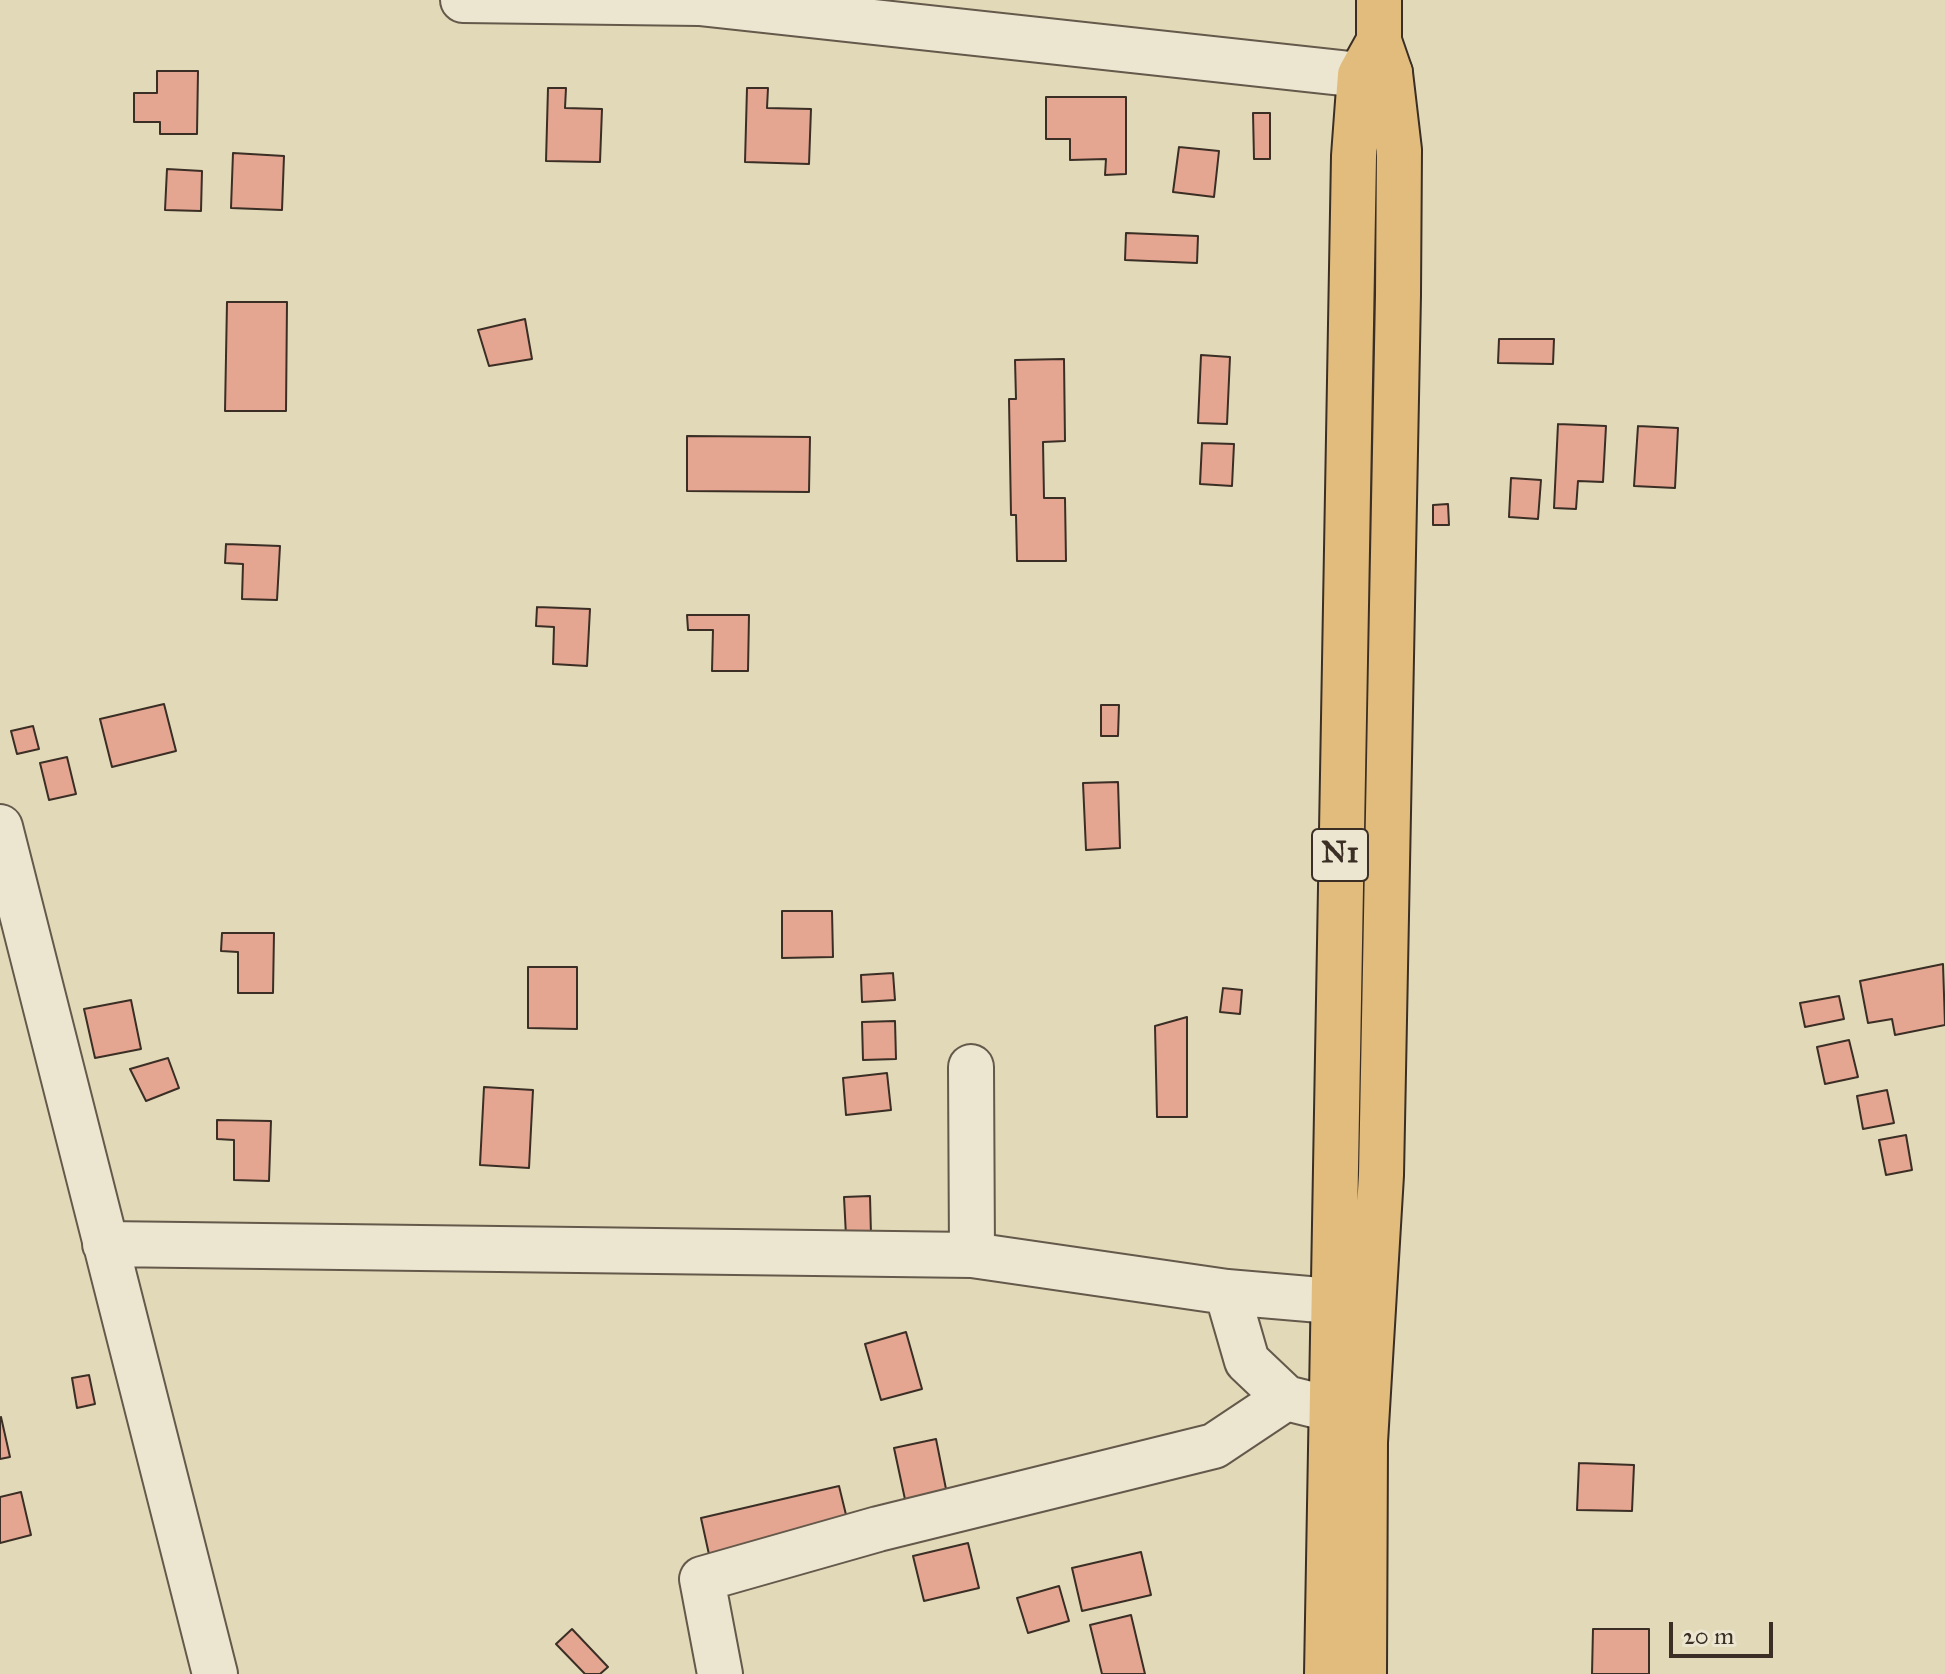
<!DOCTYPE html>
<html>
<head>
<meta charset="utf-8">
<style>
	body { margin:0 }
	#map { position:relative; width:1945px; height:1674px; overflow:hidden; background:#e2d9b8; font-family:"IM FELL Great Primer",serif }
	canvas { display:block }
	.scale { position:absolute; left:1669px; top:1622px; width:104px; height:36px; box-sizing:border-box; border:4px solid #3a2e25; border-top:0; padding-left:10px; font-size:24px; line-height:28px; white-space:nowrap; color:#3a2e25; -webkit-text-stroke:6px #ece6d1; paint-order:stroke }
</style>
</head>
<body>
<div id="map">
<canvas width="1945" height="1674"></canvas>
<div class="scale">20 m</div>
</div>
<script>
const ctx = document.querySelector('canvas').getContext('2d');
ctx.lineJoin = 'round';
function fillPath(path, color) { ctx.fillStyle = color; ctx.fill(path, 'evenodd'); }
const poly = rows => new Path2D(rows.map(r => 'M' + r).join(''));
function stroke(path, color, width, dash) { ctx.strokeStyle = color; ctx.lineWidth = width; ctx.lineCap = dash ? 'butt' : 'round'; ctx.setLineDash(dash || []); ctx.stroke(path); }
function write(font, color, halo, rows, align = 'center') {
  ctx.font = font + ' "IM FELL Great Primer",serif'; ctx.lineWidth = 8; ctx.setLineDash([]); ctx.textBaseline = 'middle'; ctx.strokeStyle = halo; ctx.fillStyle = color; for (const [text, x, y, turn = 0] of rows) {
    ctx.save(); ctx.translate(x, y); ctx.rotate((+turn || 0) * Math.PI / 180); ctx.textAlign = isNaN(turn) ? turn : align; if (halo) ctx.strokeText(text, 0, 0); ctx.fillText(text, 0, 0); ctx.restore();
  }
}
const building = poly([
	[157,71,198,71,197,134,160,134,160,122,134,122,134,93,157,93,157,71],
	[548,88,566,88,565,108,602,109,600,162,546,161,548,88],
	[747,88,768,88,767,108,811,109,809,164,745,162,747,88],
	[1046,97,1126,97,1126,174,1105,175,1106,159,1070,160,1070,139,1046,139,1046,97],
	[1253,113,1270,113,1270,159,1254,159,1253,113],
	[1179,147,1219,151,1214,197,1173,192,1179,147],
	[233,153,284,156,282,210,231,208,233,153],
	[167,169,202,171,201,211,165,210,167,169],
	[1126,233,1198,236,1197,263,1125,260,1126,233],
	[227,302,287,302,286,411,225,411,227,302],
	[525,319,532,359,489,366,478,330,525,319],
	[1499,339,1554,339,1553,364,1498,363,1499,339],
	[1201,355,1230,357,1227,424,1198,423,1201,355],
	[1064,359,1065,441,1043,442,1044,498,1065,498,1066,561,1017,561,1016,515,1011,515,1009,399,1016,399,1015,360,1064,359],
	[1558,424,1606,426,1603,482,1578,481,1576,509,1554,508,1558,424],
	[1638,426,1678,428,1675,488,1634,486,1638,426],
	[687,436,810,437,809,492,687,491,687,436],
	[1202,443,1234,444,1232,486,1200,484,1202,443],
	[1511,478,1541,480,1538,519,1509,517,1511,478],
	[1448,504,1449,525,1433,525,1433,505,1448,504],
	[226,544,280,546,277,600,242,599,243,564,225,563,226,544],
	[537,607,590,609,587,666,553,664,554,627,536,626,537,607],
	[687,615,749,615,748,671,712,671,713,630,688,630,687,615],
	[164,704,176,751,112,767,100,719,164,704],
	[1101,705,1119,705,1118,736,1101,736,1101,705],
	[33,726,39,749,17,754,11,731,33,726],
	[67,757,76,794,49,800,40,763,67,757],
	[1118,782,1120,848,1086,850,1083,783,1118,782],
	[782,911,832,911,833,957,782,958,782,911],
	[222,933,274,933,273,993,238,993,238,952,221,951,222,933],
	[1943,964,1945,1025,1895,1035,1892,1019,1868,1023,1860,981,1943,964],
	[528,967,577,967,577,1029,528,1028,528,967],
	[893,973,895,1000,862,1002,861,975,893,973],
	[1223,988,1242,990,1240,1014,1220,1012,1223,988],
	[1839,996,1844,1019,1805,1027,1800,1003,1839,996],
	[131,1000,141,1049,95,1058,84,1009,131,1000],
	[1187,1017,1187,1117,1157,1117,1155,1026,1187,1017],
	[895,1021,896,1059,863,1060,862,1022,895,1021],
	[1849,1040,1858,1077,1825,1084,1817,1047,1849,1040],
	[168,1058,179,1088,146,1101,130,1069,168,1058],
	[887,1073,891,1110,846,1115,843,1078,887,1073],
	[484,1087,533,1090,529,1168,480,1165,484,1087],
	[1887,1090,1894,1123,1863,1129,1857,1096,1887,1090],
	[217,1120,271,1121,269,1181,234,1180,234,1140,217,1139,217,1120],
	[1906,1135,1912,1170,1886,1175,1879,1140,1906,1135],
	[870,1196,871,1235,846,1236,844,1197,870,1196],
	[906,1332,922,1389,881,1400,865,1344,906,1332],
	[89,1375,95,1404,77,1408,72,1378,89,1375],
	[1,1417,10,1457,0,1459,0,1418,1,1417],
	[936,1439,947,1494,906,1504,894,1448,936,1439],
	[1579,1463,1634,1465,1632,1511,1577,1510,1579,1463],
	[839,1486,849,1527,710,1559,701,1518,839,1486],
	[21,1492,31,1535,0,1543,0,1497,21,1492],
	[968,1543,979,1588,924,1601,913,1556,968,1543],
	[1141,1552,1151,1595,1082,1611,1072,1568,1141,1552],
	[1059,1586,1069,1621,1028,1633,1017,1598,1059,1586],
	[1131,1615,1145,1674,1102,1674,1090,1625,1131,1615],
	[572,1629,608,1667,600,1674,585,1674,556,1644,572,1629],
	[1593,1629,1649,1629,1649,1674,1592,1674,1593,1629]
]);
fillPath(building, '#e4a591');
stroke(building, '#3a2e25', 2);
const minor = poly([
	[463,0,699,3,1360,75,1390,73],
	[0,827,215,1674],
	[971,1067,972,1255],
	[105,1244,972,1255,1227,1292,1332,1301],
	[1227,1292,1247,1361,1286,1398,1314,1405],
	[720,1674,702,1579,878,1529,1214,1446,1286,1398]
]);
const major = poly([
	[1327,1674,1354,156,1360,75,1379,41],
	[1364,1674,1365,1442,1381,1175,1398,295,1399,150,1390,73,1379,41,1379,0]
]);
stroke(minor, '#64594a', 48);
stroke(major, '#3a2e25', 48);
stroke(minor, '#ece6d1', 44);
stroke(major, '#e1bc7c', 44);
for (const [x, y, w] of [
	[1340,855,56]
]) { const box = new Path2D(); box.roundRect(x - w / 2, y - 26, w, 52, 6); ctx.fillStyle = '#ece6d1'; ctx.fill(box); stroke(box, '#3a2e25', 2); }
write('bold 30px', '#3a2e25', null, [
	["N1",1340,855]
]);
</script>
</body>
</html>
